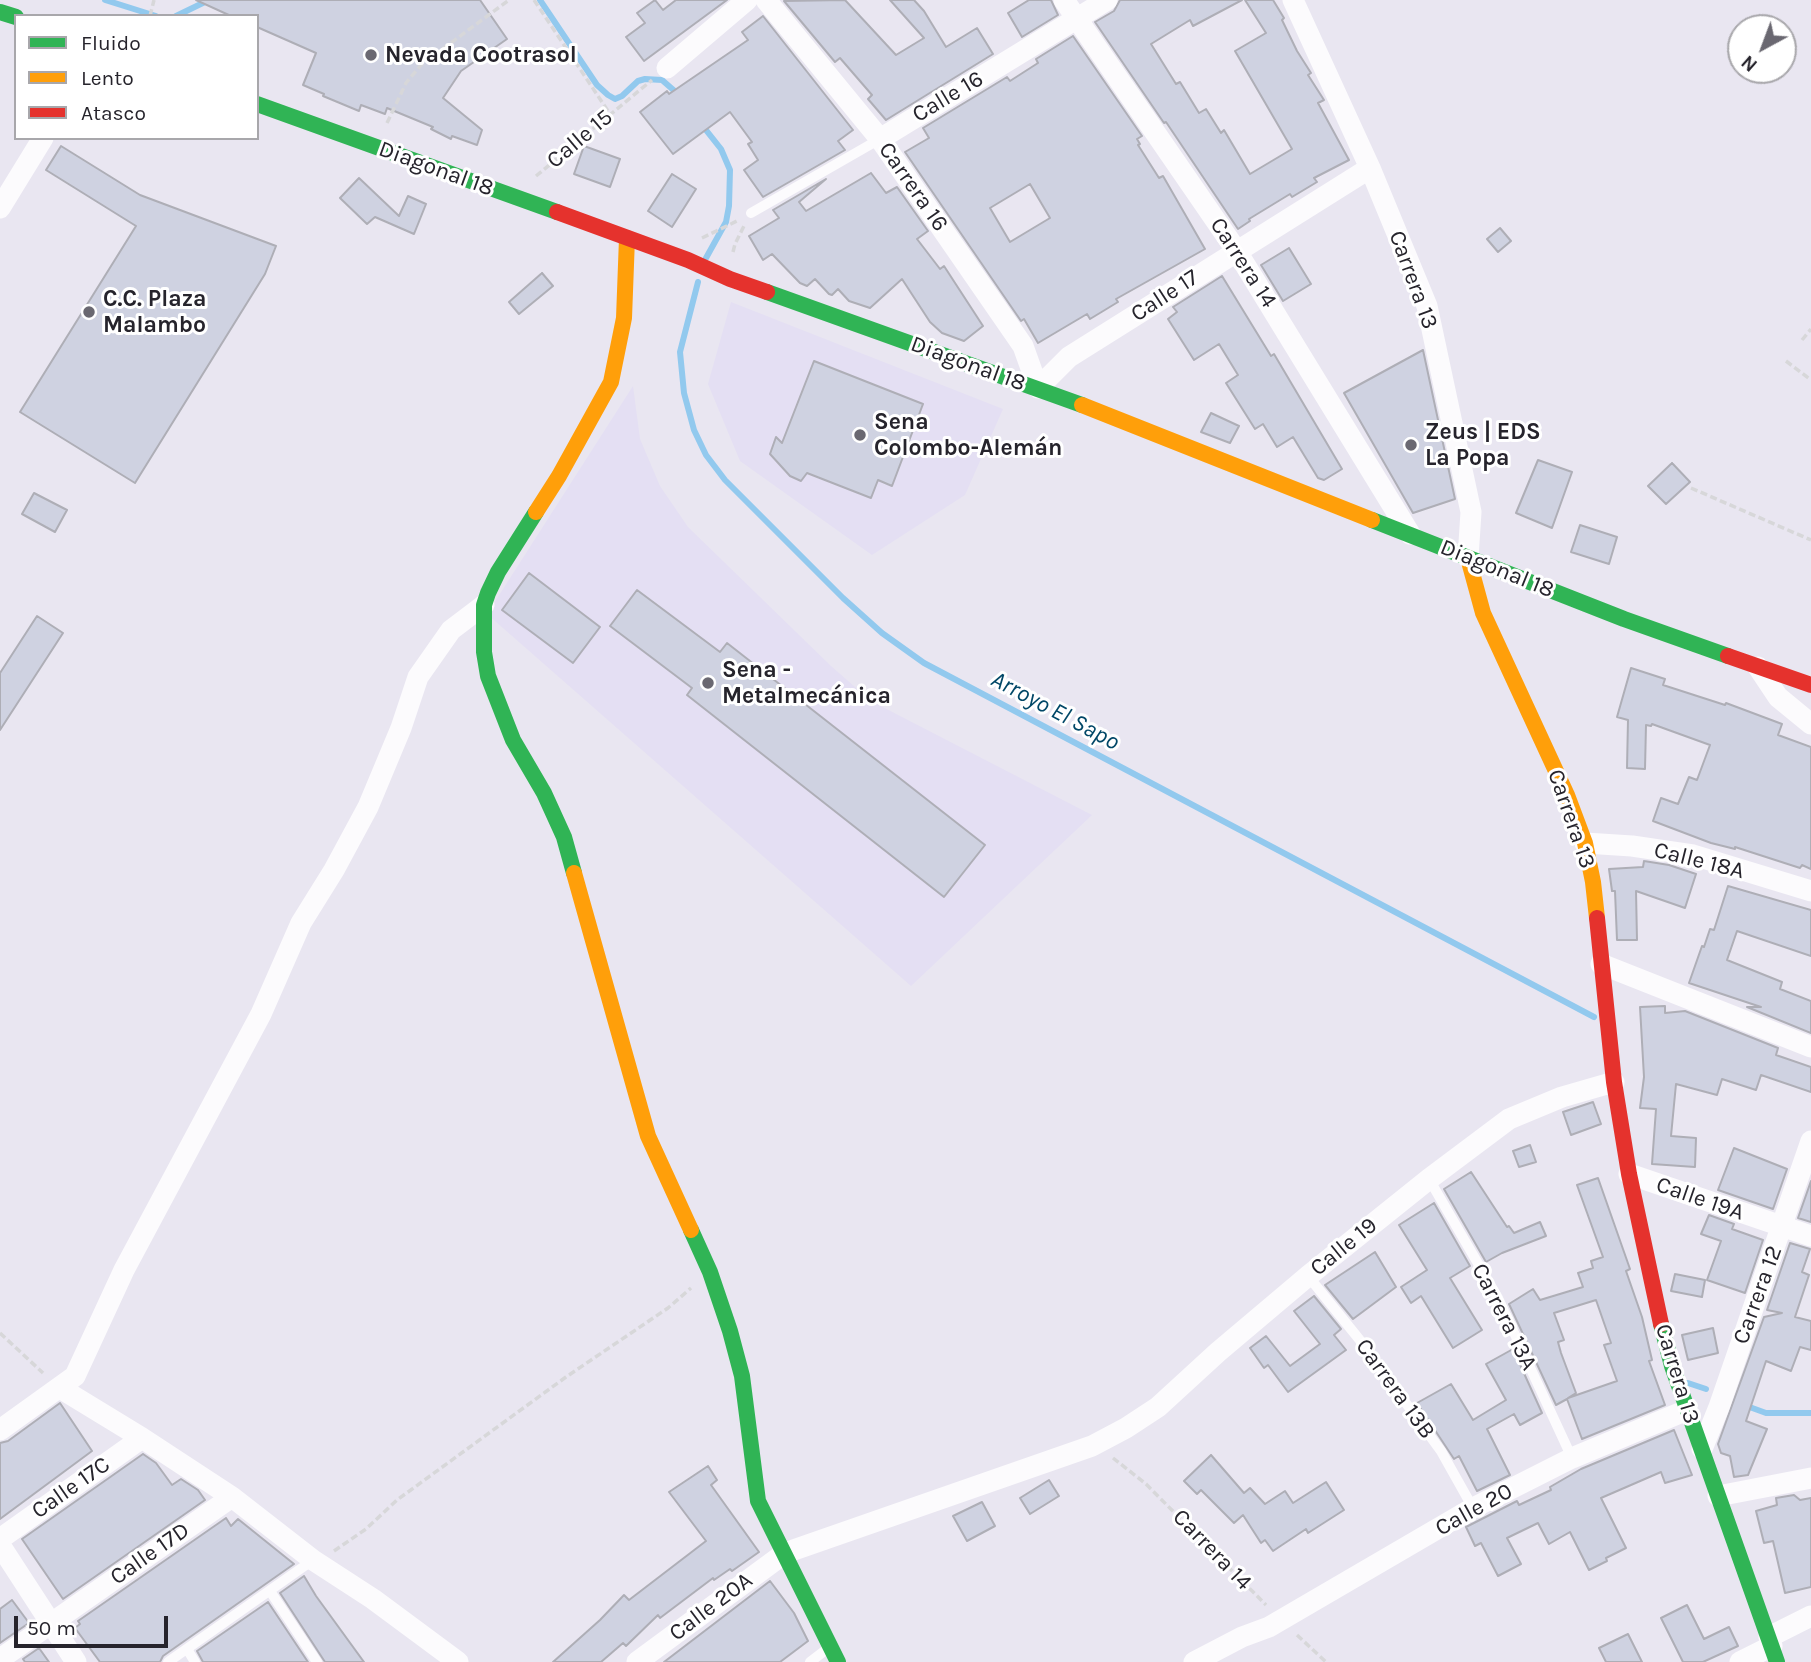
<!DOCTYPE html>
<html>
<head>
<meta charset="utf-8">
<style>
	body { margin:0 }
	#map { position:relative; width:1811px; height:1662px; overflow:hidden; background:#e9e6f1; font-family:Karla,sans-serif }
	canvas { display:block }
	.legend { position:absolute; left:14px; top:14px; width:245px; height:126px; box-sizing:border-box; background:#fff; border:2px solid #a8a7ab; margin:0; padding:9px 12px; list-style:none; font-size:21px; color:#26242c }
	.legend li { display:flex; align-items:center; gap:14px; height:35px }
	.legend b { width:35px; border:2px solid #a8a7ab }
	.north { position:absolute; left:1727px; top:14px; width:70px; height:70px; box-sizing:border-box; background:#fff; border:2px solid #a8a7ab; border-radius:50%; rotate:221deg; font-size:19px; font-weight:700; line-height:28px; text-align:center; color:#26242c }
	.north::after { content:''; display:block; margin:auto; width:24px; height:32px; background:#6a6871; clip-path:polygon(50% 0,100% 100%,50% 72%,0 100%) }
	.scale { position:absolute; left:14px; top:1616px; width:154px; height:32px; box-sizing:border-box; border:4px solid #26242c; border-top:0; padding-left:9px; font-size:21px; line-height:24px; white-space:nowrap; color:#26242c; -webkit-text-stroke:5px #fff; paint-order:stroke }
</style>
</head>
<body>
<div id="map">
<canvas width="1811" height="1662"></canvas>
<ul class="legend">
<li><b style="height:9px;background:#30b455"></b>Fluido</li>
<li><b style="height:9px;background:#ff9f0a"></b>Lento</li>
<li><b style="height:9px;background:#e5322d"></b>Atasco</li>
</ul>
<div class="north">N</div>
<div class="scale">50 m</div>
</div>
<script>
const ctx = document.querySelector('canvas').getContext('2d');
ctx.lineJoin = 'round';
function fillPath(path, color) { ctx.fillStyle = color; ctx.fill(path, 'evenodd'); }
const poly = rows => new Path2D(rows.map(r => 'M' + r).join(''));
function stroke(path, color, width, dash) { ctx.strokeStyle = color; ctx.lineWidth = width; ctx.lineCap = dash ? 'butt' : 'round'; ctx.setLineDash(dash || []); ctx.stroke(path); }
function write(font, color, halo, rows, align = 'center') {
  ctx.font = font + ' Karla,sans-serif'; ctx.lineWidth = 6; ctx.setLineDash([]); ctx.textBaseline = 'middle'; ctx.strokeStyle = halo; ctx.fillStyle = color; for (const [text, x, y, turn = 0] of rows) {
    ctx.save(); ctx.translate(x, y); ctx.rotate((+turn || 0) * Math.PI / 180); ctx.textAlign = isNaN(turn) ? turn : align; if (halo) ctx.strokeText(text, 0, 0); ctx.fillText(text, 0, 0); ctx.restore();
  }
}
fillPath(poly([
	[731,302,1003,409,965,495,872,555,740,461,708,384],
	[633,386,640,439,660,486,688,527,831,666,871,701,1092,815,911,986,487,614]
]), '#e4dff3');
stroke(poly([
	[105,0,156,16],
	[540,0,597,85,608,95,615,99,622,96,638,81,645,79,662,80,678,94],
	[176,16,209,0],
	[702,125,721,149,730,170,729,206,726,222,706,258],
	[698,282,680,352,684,393,694,430,706,455,725,480,843,598,882,633,924,663,1594,1017],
	[1688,1383,1706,1389],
	[1744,1405,1766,1413,1811,1413]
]), '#92c9ee', 6);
const building = poly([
	[196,0,480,0,507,39,461,71,443,98,482,130,477,145,452,136,451,139,431,129,433,127,387,108,385,114,361,105,359,111,323,96,324,94,303,85,316,53,257,27,257,16,231,16,196,0],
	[655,0,663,10,676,0,727,0,644,61,626,37,645,23,637,13,655,0],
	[845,0,896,55,924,38,890,0,914,0,924,11,946,47,977,28,993,54,886,120,868,99,872,95,840,58,835,62,784,1,845,0],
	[1029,0,1051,0,1058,15,1022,37,1008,13,1029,0],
	[1120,0,1242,0,1193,26,1190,20,1151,44,1176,84,1180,82,1199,113,1206,109,1221,133,1224,130,1250,174,1292,149,1235,51,1266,33,1245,0,1273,0,1284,18,1282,20,1297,51,1311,73,1308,75,1324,100,1318,103,1349,160,1314,178,1317,182,1292,197,1290,194,1249,219,1250,221,1238,229,1166,122,1164,123,1095,22,1114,11,1120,0],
	[763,16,853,130,838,141,845,150,763,197,744,170,758,160,748,144,752,142,730,112,673,154,640,112,667,91,669,94,748,40,742,32,763,16],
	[1073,36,1142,136,1137,139,1140,144,1138,145,1159,178,1163,176,1205,249,1116,299,1118,302,1090,319,1087,314,1038,343,1024,319,1021,321,905,152,929,138,923,128,1007,77,1010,81,1038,63,1036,59,1073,36],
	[1030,184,1050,218,1010,242,990,208,1030,184],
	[61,146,140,195,276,246,265,274,135,483,20,412,136,226,46,170,61,146],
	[584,146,620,159,610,187,574,174,584,146],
	[871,173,886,193,897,187,928,231,917,239,940,269,944,266,983,326,964,341,942,333,930,322,902,279,870,308,849,301,838,289,832,295,829,294,815,279,807,286,800,283,772,254,763,260,749,236,779,218,773,210,826,179,799,202,806,211,871,173],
	[672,174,696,189,672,227,648,211,672,174],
	[359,178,399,216,408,196,426,204,414,234,375,217,367,224,340,198,359,178],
	[1500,228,1511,241,1498,252,1487,239,1500,228],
	[1289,248,1311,284,1283,301,1261,265,1289,248],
	[542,273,553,286,519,314,509,302,542,273],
	[1222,276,1271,356,1274,354,1342,469,1324,480,1318,478,1293,437,1277,447,1263,424,1255,429,1226,383,1238,375,1219,344,1194,360,1168,319,1177,312,1173,307,1222,276],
	[1423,350,1455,499,1413,513,1344,393,1423,350],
	[814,361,923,404,892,486,878,480,871,498,807,473,801,481,790,476,770,454,776,437,782,443,814,361],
	[1211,413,1239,426,1230,443,1201,432,1211,413],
	[1538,460,1572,472,1552,528,1516,513,1538,460],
	[1672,463,1690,482,1666,504,1648,486,1672,463],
	[34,493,67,510,55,532,22,514,34,493],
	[1580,525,1617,537,1609,564,1571,552,1580,525],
	[529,573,600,627,573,663,502,610,529,573],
	[637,590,720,652,727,643,985,845,944,897,687,695,692,688,610,626,637,590],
	[37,616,63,633,0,730,0,673,37,616],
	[1631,668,1665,679,1663,685,1725,705,1726,703,1782,724,1778,735,1811,747,1811,869,1802,865,1800,868,1735,847,1735,849,1711,843,1653,821,1661,798,1678,804,1689,777,1697,780,1710,745,1652,724,1651,726,1646,725,1645,769,1627,768,1628,720,1617,717,1631,668],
	[1644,861,1669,865,1696,874,1685,908,1636,891,1637,940,1617,940,1615,891,1612,891,1609,869,1643,867,1644,861],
	[1728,886,1811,910,1811,956,1737,931,1727,960,1782,982,1780,989,1811,1001,1811,1033,1747,1007,1761,1007,1689,983,1702,946,1704,947,1710,929,1714,930,1728,886],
	[1665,1006,1665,1013,1685,1011,1778,1048,1776,1055,1811,1067,1811,1092,1761,1075,1756,1090,1722,1079,1717,1095,1676,1084,1671,1136,1696,1138,1695,1167,1652,1164,1656,1109,1640,1108,1644,1077,1640,1007,1665,1006],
	[1593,1102,1601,1124,1571,1135,1563,1112,1593,1102],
	[1530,1145,1536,1162,1519,1167,1513,1151,1530,1145],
	[1734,1148,1787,1169,1773,1209,1718,1190,1734,1148],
	[1471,1172,1507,1227,1509,1226,1514,1233,1540,1222,1546,1236,1502,1253,1486,1262,1444,1189,1471,1172],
	[1598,1178,1630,1269,1626,1271,1642,1317,1652,1360,1649,1361,1665,1405,1582,1439,1567,1399,1556,1405,1509,1304,1533,1289,1540,1300,1583,1287,1578,1273,1593,1268,1591,1261,1603,1257,1577,1185,1598,1178],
	[1596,1300,1611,1343,1604,1345,1617,1381,1568,1398,1576,1393,1561,1353,1558,1342,1564,1340,1554,1313,1596,1300],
	[1811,1181,1811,1222,1798,1218,1811,1181],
	[1434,1203,1470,1266,1450,1278,1482,1330,1453,1348,1421,1296,1411,1303,1401,1287,1427,1270,1399,1225,1434,1203],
	[1709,1215,1734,1224,1732,1229,1763,1240,1745,1293,1707,1280,1721,1241,1701,1234,1709,1215],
	[1790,1243,1810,1249,1802,1272,1809,1275,1795,1317,1811,1321,1811,1350,1800,1347,1791,1371,1766,1361,1746,1421,1767,1429,1748,1475,1734,1477,1730,1456,1721,1453,1718,1444,1764,1317,1782,1313,1767,1310,1790,1243],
	[1375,1252,1396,1287,1353,1319,1325,1285,1375,1252],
	[1675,1274,1705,1280,1702,1297,1671,1291,1675,1274],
	[1314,1296,1341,1329,1334,1335,1346,1350,1288,1392,1268,1365,1264,1368,1250,1348,1266,1336,1290,1366,1320,1344,1294,1311,1314,1296],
	[1713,1328,1718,1353,1688,1360,1682,1335,1713,1328],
	[1513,1349,1542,1413,1520,1425,1514,1414,1487,1429,1510,1475,1477,1491,1459,1456,1454,1459,1417,1403,1451,1384,1473,1420,1506,1400,1486,1364,1513,1349],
	[60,1403,92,1451,0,1519,0,1443,8,1441,60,1403],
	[1674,1430,1692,1475,1665,1483,1661,1472,1601,1498,1626,1548,1606,1558,1607,1561,1589,1570,1570,1532,1549,1544,1538,1523,1507,1538,1521,1564,1498,1576,1481,1543,1475,1546,1466,1527,1517,1501,1519,1505,1551,1490,1550,1487,1581,1469,1674,1430],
	[143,1454,156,1463,172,1485,181,1479,198,1490,205,1500,63,1599,22,1539,143,1454],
	[1211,1455,1244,1493,1250,1488,1265,1504,1285,1491,1293,1503,1326,1482,1344,1510,1308,1533,1306,1529,1273,1551,1265,1540,1261,1543,1243,1515,1234,1523,1201,1490,1197,1494,1184,1481,1211,1455],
	[708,1466,717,1480,711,1485,759,1552,732,1571,730,1569,714,1580,713,1578,660,1618,658,1615,626,1646,623,1643,601,1662,553,1662,600,1620,624,1595,629,1600,706,1541,669,1492,708,1466],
	[1049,1480,1059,1496,1030,1514,1020,1498,1049,1480],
	[1794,1495,1800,1500,1811,1498,1811,1587,1785,1593,1773,1541,1764,1543,1756,1511,1777,1505,1776,1498,1794,1495],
	[982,1502,995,1526,967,1541,953,1516,982,1502],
	[226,1518,231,1526,238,1519,294,1564,163,1656,160,1662,100,1662,75,1628,80,1624,78,1621,226,1518],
	[304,1576,316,1596,364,1662,325,1662,280,1593,304,1576],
	[770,1581,794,1613,808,1641,780,1662,664,1662,770,1581],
	[12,1600,29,1623,0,1643,0,1609,12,1600],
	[268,1602,308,1662,203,1662,197,1651,268,1602],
	[1687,1605,1704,1639,1729,1627,1738,1646,1703,1662,1683,1662,1661,1618,1687,1605],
	[1628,1634,1642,1662,1606,1662,1599,1648,1628,1634],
	[39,1648,49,1662,25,1662,23,1659,39,1648]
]);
fillPath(building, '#cfd2e1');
stroke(building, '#aeaeb6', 2);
stroke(poly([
	[534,0,610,114],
	[150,16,154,0],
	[387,123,406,83,421,65,509,0],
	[536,176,652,80],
	[702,238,739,220],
	[733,252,735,244,745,224],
	[1802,340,1811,329],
	[1786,361,1811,380],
	[1691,488,1811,540],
	[0,1333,43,1373],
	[1113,1458,1146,1484,1266,1605],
	[334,1551,366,1529,397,1500,566,1377,668,1308,691,1288],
	[1297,1635,1326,1662]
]), '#d7d7d9', 3.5, [7, 3.5]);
stroke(poly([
	[751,213,880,139],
	[1429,1179,1498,1298,1572,1458],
	[1308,1276,1359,1339,1441,1451,1473,1508],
	[270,1591,317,1662],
	[187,1649,195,1662],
	[168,1662,313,1560],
	[810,1662,827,1649]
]), '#fcfbfd', 10);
stroke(poly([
	[766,0,880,139,1023,346,1038,388,1069,357,1370,168],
	[1064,0,1236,250,1410,534],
	[1293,0,1370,168,1427,306,1471,512,1468,558],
	[667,68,747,0],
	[880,139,1107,0],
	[0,208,43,138],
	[1758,667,1778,697,1811,724],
	[1585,843,1632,846,1693,855,1811,891],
	[1601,964,1811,1047],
	[1629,1174,1811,1236],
	[60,1388,142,1438,232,1497,313,1560,373,1599,458,1662],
	[0,1430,75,1376,124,1270,261,1014,301,923,334,870,368,807,401,728,418,677,451,630,484,605],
	[1702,1449,1719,1407,1811,1141],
	[1718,1496,1811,1478],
	[0,1539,142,1438],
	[0,1545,76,1662],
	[1769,1637,1811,1616],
	[0,1659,232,1497],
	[637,1662,785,1553,1092,1446,1126,1428,1158,1407,1218,1352,1308,1276,1429,1179,1509,1119,1562,1097,1614,1082],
	[1194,1662,1242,1637,1269,1627,1473,1508,1572,1458,1687,1410],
	[1740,1662,1772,1646]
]), '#fcfbfd', 21);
stroke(poly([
	[0,12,16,17],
	[257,104,557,212],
	[767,292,1082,405],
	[536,512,498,572,488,593,484,605,484,652,488,676,513,740,544,793,564,837,574,873],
	[1372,520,1624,619,1728,656],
	[691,1230,710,1272,730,1331,742,1376,758,1501,838,1662],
	[1661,1324,1672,1366,1777,1662]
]), '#30b455', 16);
stroke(poly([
	[1082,405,1372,520],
	[536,512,559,476,611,382,624,318,627,238],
	[1468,558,1483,613,1567,795,1585,843,1593,882,1597,918],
	[574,873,648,1136,691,1230]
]), '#ff9f0a', 16);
stroke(poly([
	[557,212,688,260,730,279,767,292],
	[1728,656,1811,685],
	[1597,918,1614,1082,1629,1174,1661,1324]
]), '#e5322d', 16);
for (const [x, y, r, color] of [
	[371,55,7,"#6a6871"],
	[89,312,7,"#6a6871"],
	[860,435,7,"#6a6871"],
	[1411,445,7,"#6a6871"],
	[708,683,7,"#6a6871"]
]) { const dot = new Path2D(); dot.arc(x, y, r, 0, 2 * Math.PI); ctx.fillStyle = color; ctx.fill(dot); stroke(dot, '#fff', 2.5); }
write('bold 23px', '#26242c', '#fff', [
	["Nevada Cootrasol",385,55],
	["C.C. Plaza",103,299],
	["Malambo",103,325],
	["Sena",874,422],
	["Colombo-Alemán",874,448],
	["Zeus | EDS",1425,432],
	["La Popa",1425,458],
	["Sena -",722,670],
	["Metalmecánica",722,696]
], 'left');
write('23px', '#26242c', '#fff', [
	["Calle 16",948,97,-31],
	["Calle 15",580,139,-40],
	["Diagonal 18",436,169,20],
	["Carrera 16",913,187,55],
	["Carrera 14",1243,263,57],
	["Carrera 13",1413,280,70],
	["Calle 17",1165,296,-33],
	["Diagonal 18",968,364,20],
	["Diagonal 18",1497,569,22],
	["Carrera 13",1571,819,71],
	["Calle 18A",1699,861,14],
	["Calle 19A",1700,1199,19],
	["Calle 19",1344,1247,-39],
	["Carrera 12",1758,1295,-70],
	["Carrera 13A",1504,1317,63],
	["Carrera 13",1677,1374,73],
	["Carrera 13B",1395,1389,54],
	["Calle 17C",71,1488,-35],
	["Calle 20",1474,1510,-29],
	["Carrera 14",1212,1550,46],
	["Calle 17D",150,1554,-35],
	["Calle 20A",711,1607,-37]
]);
write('italic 24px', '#014767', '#fff', [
	["Arroyo El Sapo",1055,711,28]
]);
</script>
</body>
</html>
